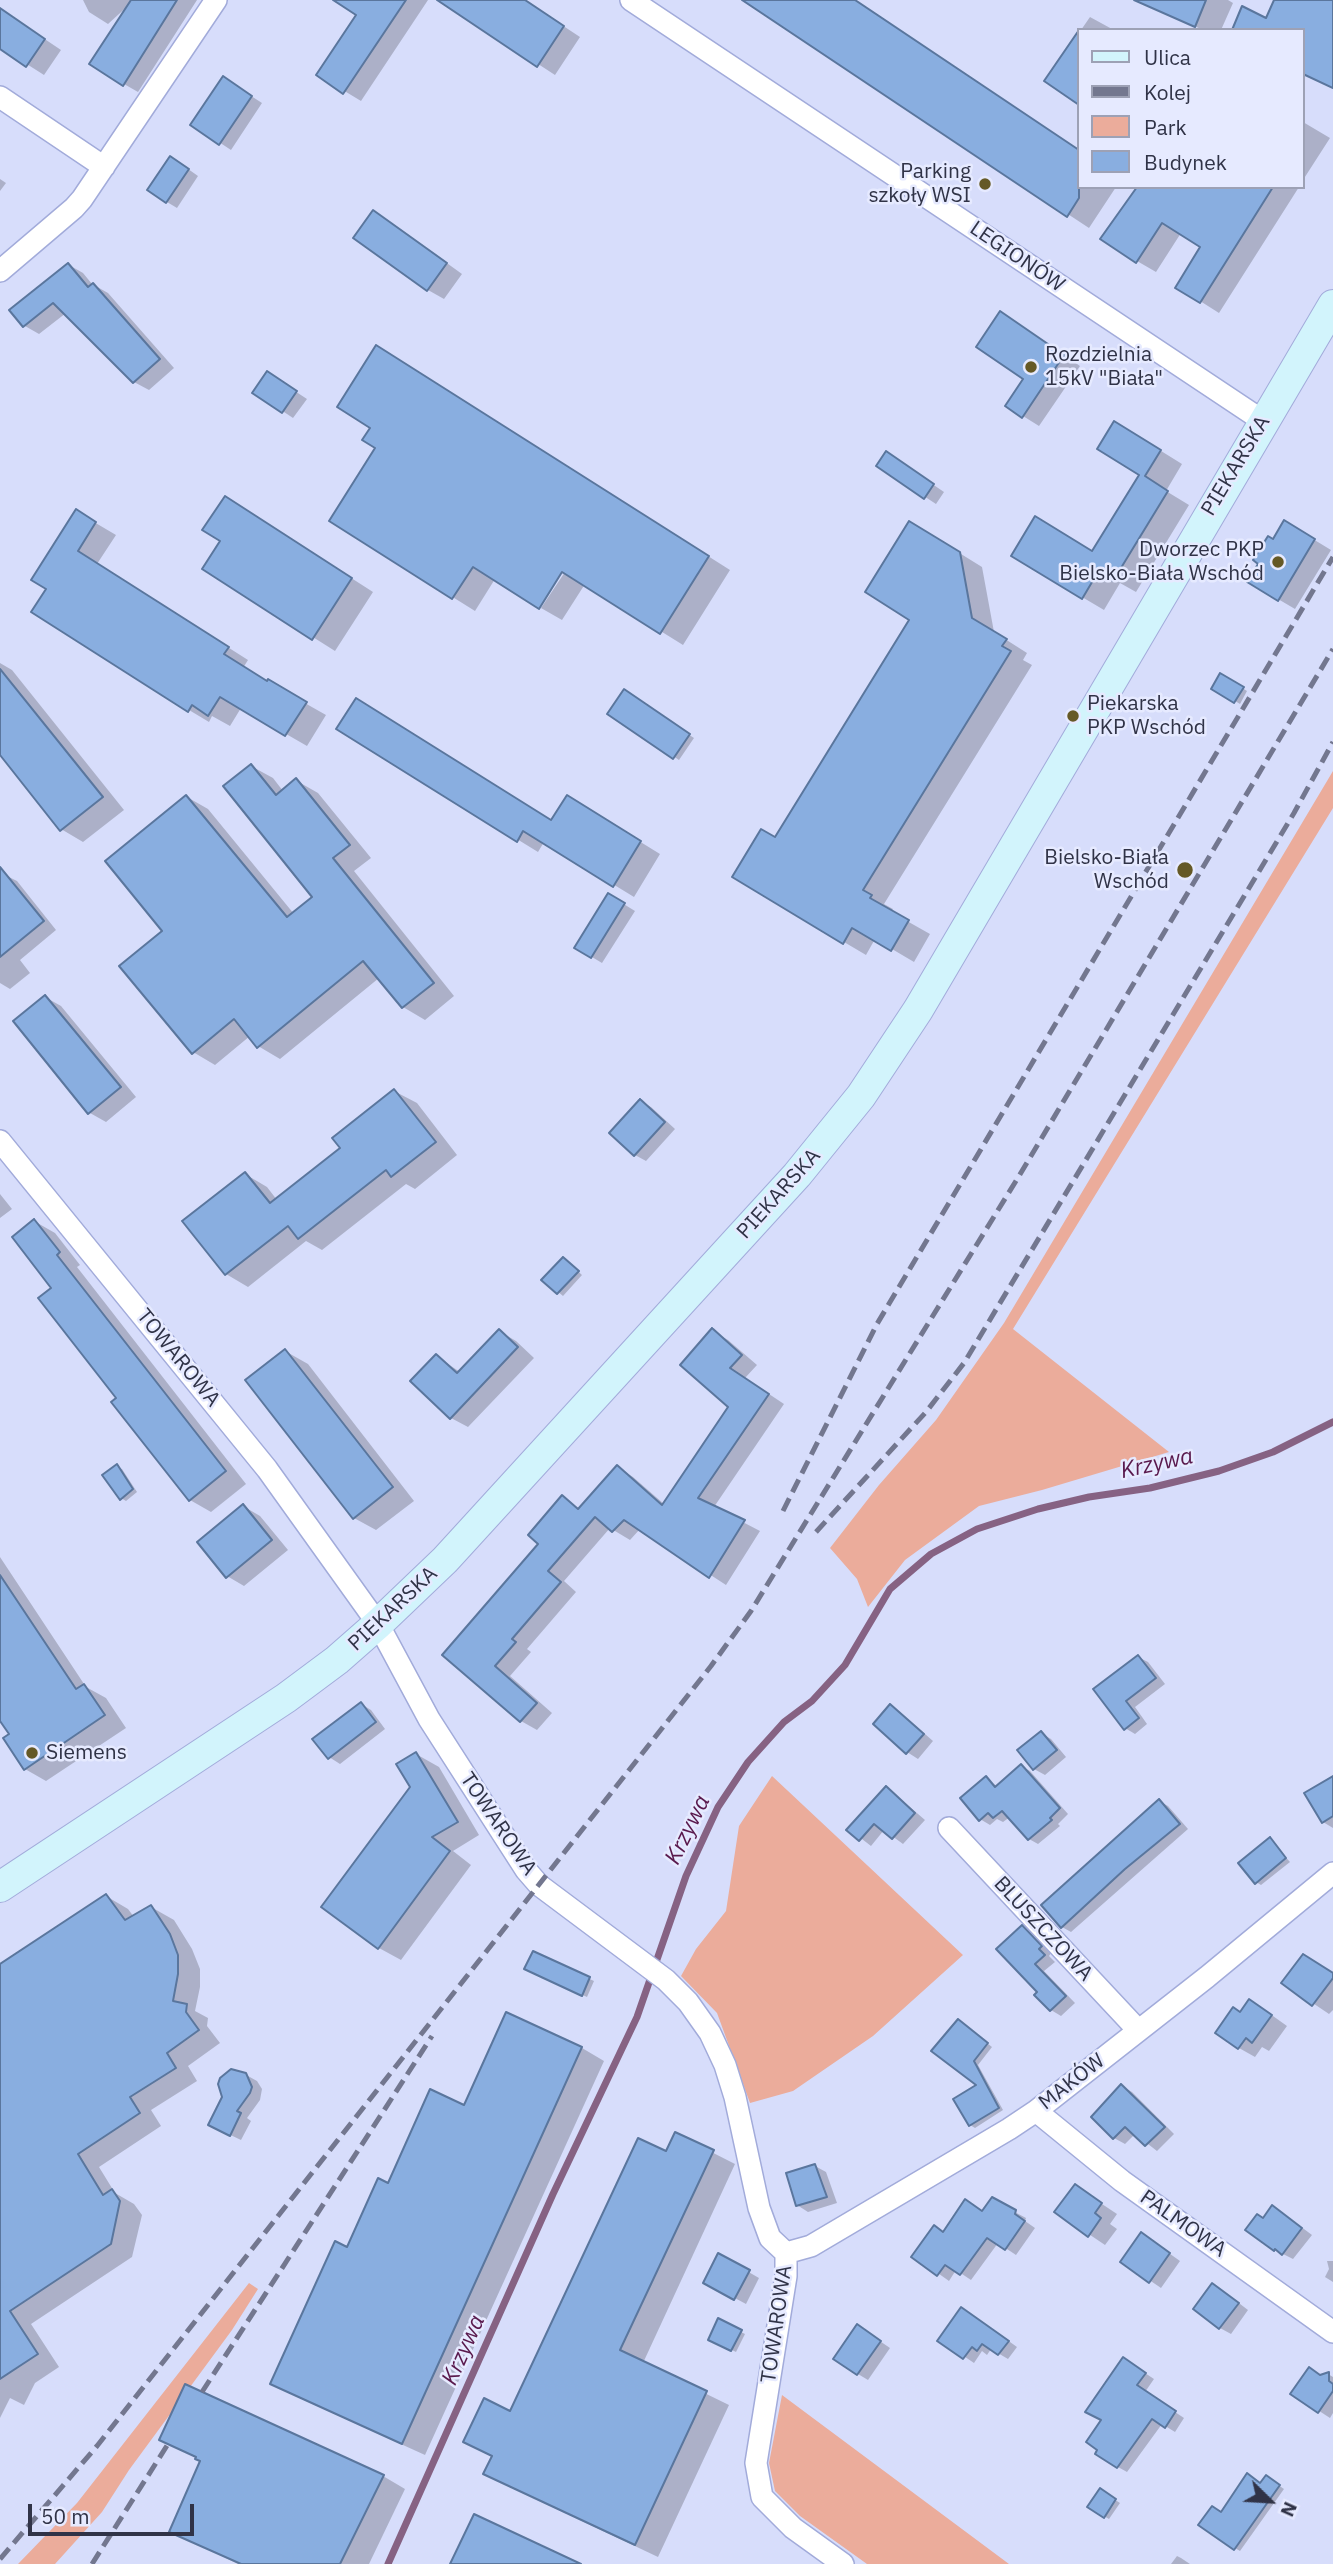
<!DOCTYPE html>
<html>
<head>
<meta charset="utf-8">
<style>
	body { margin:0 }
	#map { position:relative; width:1333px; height:2564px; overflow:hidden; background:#d7ddfb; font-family:"IBM Plex Sans",sans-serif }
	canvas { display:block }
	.legend { position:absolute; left:1077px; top:28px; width:228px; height:161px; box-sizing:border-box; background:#e6eaff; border:2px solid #9da1b5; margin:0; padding:9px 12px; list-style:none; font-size:21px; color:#303347 }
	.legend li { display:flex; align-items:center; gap:14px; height:35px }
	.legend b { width:35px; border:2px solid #9da1b5 }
	.north { position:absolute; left:1235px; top:2466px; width:70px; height:70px; -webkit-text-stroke:5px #e6eaff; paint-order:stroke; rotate:114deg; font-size:19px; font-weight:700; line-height:28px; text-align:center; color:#303347 }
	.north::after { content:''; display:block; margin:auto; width:24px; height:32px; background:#303347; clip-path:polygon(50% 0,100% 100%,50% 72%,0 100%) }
	.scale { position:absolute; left:28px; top:2504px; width:166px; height:32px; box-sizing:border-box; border:4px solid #303347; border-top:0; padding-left:9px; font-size:21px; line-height:24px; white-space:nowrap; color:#303347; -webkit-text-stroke:5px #e6eaff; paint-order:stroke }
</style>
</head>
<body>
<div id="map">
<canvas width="1333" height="2564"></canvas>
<ul class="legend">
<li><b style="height:9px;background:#d2f4fc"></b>Ulica</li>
<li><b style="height:9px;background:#73778f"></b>Kolej</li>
<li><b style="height:19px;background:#ebac9b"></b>Park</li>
<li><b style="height:19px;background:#89aee0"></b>Budynek</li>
</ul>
<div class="north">N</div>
<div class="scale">50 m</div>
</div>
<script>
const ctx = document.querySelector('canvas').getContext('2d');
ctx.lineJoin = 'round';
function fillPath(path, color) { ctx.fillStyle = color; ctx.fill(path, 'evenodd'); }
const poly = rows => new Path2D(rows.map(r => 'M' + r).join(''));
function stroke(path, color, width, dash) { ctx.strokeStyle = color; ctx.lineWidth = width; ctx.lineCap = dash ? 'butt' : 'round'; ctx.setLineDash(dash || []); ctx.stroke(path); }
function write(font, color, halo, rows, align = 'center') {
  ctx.font = font + ' "IBM Plex Sans",sans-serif'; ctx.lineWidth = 5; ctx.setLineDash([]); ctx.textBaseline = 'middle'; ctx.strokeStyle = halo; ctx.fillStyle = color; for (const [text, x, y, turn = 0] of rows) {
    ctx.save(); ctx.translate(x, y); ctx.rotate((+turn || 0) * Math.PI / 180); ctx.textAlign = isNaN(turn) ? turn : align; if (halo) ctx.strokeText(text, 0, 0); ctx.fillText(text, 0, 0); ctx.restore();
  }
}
fillPath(poly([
	[1333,771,1333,808,1013,1329,1169,1452,1042,1490,979,1506,905,1560,868,1607,857,1579,830,1548,879,1485,936,1420,1004,1323],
	[772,1776,963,1955,873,2036,793,2091,750,2103,717,2013,681,1976,696,1949,726,1911,739,1826],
	[249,2283,258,2289,232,2330,129,2470,102,2512,55,2564,18,2564,77,2503],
	[782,2395,1009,2564,867,2564,800,2516,775,2491,769,2463]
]), '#ebac9b');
fillPath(poly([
	[83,0,197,0,138,92,124,84,130,4,108,24,89,12],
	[336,0,428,0,361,101,318,75,358,15],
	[449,0,524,0,580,37,555,75,446,4],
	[743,0,855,0,1079,150,1079,187,1116,187,1089,228],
	[1138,0,1228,0,1233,3,1221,30,1203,30],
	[0,9,61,50,44,75,0,47],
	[1090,17,1112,29,1113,30,1081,30],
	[234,85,262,103,231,150,193,125],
	[1303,122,1330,138,1303,180],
	[181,164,198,176,177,208,167,202],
	[0,179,6,183,0,191],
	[1138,187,1299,187,1219,313,1178,287,1203,247,1181,233,1156,272,1137,261],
	[390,222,462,274,444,299,428,290],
	[69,265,83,273,92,284,108,293,174,368,149,390,134,382,66,313,39,334,25,326,12,310],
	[1017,323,1080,366,1039,426,1023,416,1026,379],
	[399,360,730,570,683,645,585,584,562,620,541,608,569,566,495,579,475,611,331,521,378,448,373,427],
	[278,380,307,399,293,418,254,392],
	[1137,436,1182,464,1166,491,1189,505,1136,592,1120,583,1104,610,1082,597,1093,553,1142,474],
	[897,460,944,492,936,504,878,466],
	[247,511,373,592,335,651,205,569],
	[77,512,116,535,97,564,248,660,243,668,326,715,307,746,241,708,230,726,212,716,209,722,189,710,48,589],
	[1285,522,1331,550,1295,609,1249,582],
	[932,536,982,567,994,632,1027,653,1023,660,1032,665,884,904,893,909,891,912,930,934,914,962,875,939,866,955,734,877,775,839,911,619],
	[0,663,12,670,124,810,83,842,61,829,0,753],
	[1221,675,1247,691,1240,704,1214,688],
	[624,692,694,738,679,760,610,713],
	[338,729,552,822,587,809,660,854,634,897,544,842,538,852],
	[251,766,273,778,283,791,297,781,318,793,371,858,354,871,454,996,425,1020,403,1007,379,978,280,1059,258,1046,250,1036,215,1065,193,1052,164,931,187,797,208,809,294,914,314,897],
	[3,874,17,881,56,930,20,960,30,973,10,989,0,983,0,876],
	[609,895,635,911,602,963,577,948],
	[45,997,61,1006,136,1097,106,1122,90,1113],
	[394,1091,417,1103,457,1155,415,1189,406,1184,322,1250,306,1241,248,1287,226,1274,245,1174,267,1187,277,1200,342,1149],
	[640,1101,651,1107,675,1129,646,1161,635,1155,611,1133],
	[0,1194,12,1209,0,1218],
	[34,1221,55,1233,80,1265,77,1267,246,1484,211,1512,190,1500,119,1398,54,1288],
	[568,1262,582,1275,563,1296,544,1280],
	[499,1331,516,1341,534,1358,468,1427,451,1418,436,1356,460,1372],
	[712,1331,728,1340,757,1365,745,1378,784,1404,714,1507,760,1531,726,1585,640,1529,630,1540,610,1528,564,1581,576,1592,527,1649,531,1652,510,1676,552,1713,537,1730,521,1721,444,1655,540,1544,562,1498,580,1509,617,1467,633,1477,664,1504,731,1406],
	[285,1351,308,1364,414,1501,376,1530,354,1518],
	[117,1467,122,1469,137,1492,126,1501,121,1498],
	[243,1506,260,1516,288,1550,244,1586,227,1576],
	[0,1557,86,1687,106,1698,126,1728,46,1781,25,1769,11,1735,0,1718],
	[1138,1657,1148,1662,1165,1684,1135,1707,1147,1724,1135,1734,1125,1728,1095,1690],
	[361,1704,371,1710,385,1729,340,1764,329,1757],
	[891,1707,901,1713,933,1741,918,1759,907,1752],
	[1041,1733,1051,1739,1066,1757,1045,1775,1034,1769],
	[416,1754,439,1767,479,1835,453,1851,471,1865,401,1960,379,1948,412,1787],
	[1021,1766,1030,1771,1068,1814,1058,1824,1060,1826,1038,1844,1029,1839,1010,1817,1003,1822,997,1819,990,1825,980,1819,986,1778,998,1787],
	[1333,1778,1333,1828,1323,1822],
	[885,1789,896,1795,925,1820,903,1844,884,1830,871,1846,849,1829],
	[1159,1801,1168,1806,1188,1829,1071,1932,1062,1927,1043,1907],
	[1270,1840,1290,1862,1261,1885,1256,1882],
	[106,1896,128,1909,134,1917,151,1907,174,1920,192,1949,200,1969,200,1987,195,2011,208,2018,207,2026,220,2043,188,2066,197,2081,151,2110,161,2126,99,2167,115,2193,134,2204,142,2215,132,2257,31,2324,59,2367,35,2383,24,2405,10,2398,0,2418,0,1965],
	[1022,1927,1033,1933,1051,1953,1049,1956,1055,1962,1044,1971,1075,2003,1061,2016,1051,2010,1039,1992],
	[534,1953,594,1981,587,1997,531,1971],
	[1333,1974,1333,2010,1329,2014,1283,1983],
	[1266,2011,1287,2026,1269,2051,1262,2047,1255,2057,1239,2048,1241,2014],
	[507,2014,582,2048,604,2061,425,2455,295,2396,273,2383,348,2249,389,2185,465,2107],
	[963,2024,992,2047,978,2065,1003,2110,975,2128,970,2125,979,2086],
	[239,2071,257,2081,262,2089,260,2100,247,2118,251,2121,241,2140,220,2130],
	[1122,2086,1132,2092,1174,2134,1157,2151,1135,2134,1125,2144,1114,2138],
	[676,2134,735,2164,643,2363,729,2405,658,2557,508,2486,486,2474,493,2457,465,2441,511,2413,667,2154],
	[815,2166,826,2172,837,2203,808,2212,797,2205],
	[1075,2186,1117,2214,1110,2224,1117,2229,1105,2245,1056,2212],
	[992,2200,1026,2218,1025,2221,1035,2228,1016,2255,998,2243,971,2280,956,2270,949,2281,914,2256,944,2233,983,2213],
	[1284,2214,1312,2235,1293,2259,1275,2250,1264,2219],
	[1152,2241,1180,2261,1161,2288,1123,2262],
	[719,2255,759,2278,746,2304,705,2282],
	[1327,2261,1333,2261,1333,2282,1325,2277,1329,2269],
	[1223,2291,1248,2310,1231,2334,1220,2328],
	[971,2314,1017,2347,1008,2359,991,2349,987,2355,982,2351,974,2363,940,2340],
	[719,2321,745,2334,736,2352,710,2339],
	[868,2333,890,2348,868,2380,858,2374],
	[1133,2365,1154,2379,1145,2392,1184,2418,1175,2432,1162,2424,1127,2472,1118,2467,1103,2420],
	[1328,2374,1333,2377,1333,2413,1330,2418,1293,2394],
	[162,2440,383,2476,405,2489,369,2564,238,2564,171,2531,202,2461],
	[1271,2480,1284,2489,1240,2551,1235,2548,1221,2514],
	[1100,2490,1120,2503,1109,2519,1089,2507],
	[1177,2556,1181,2558,1190,2564,1171,2564]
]), '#0003');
stroke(poly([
	[388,2564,553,2194,637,2017,686,1876,718,1807,748,1762,784,1722,812,1701,845,1665,890,1589,931,1554,977,1529,1038,1509,1089,1497,1150,1488,1219,1471,1273,1452,1333,1422]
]), '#866283', 7);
const building = poly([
	[131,0,177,0,123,86,89,64,131,0],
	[333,0,406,0,343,94,316,75,356,15,333,0],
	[437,0,525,0,564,26,537,67,437,0],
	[742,0,855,0,1079,150,1079,198,1067,217,742,0],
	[1134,0,1206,0,1195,27,1134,0],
	[1274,0,1333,0,1333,88,1303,74,1303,30,1232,30,1242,6,1266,18,1274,0],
	[0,8,45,39,26,67,0,49,0,8],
	[1079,30,1079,105,1044,81,1079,30],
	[223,76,252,96,219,145,190,125,223,76],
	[170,156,189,169,166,203,147,190,170,156],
	[1137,187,1273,187,1200,303,1175,288,1200,247,1162,223,1136,263,1100,239,1137,187],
	[373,210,447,263,427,291,353,238,373,210],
	[68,263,88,287,93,283,160,359,133,383,53,303,23,327,9,310,68,263],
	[1000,311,1064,355,1022,418,1005,406,1023,379,976,347,1000,311],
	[376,345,709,556,660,634,562,572,539,609,473,567,452,599,329,521,375,448,362,440,370,428,337,407,376,345],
	[267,371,297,391,282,413,252,393,267,371],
	[1114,421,1161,450,1145,476,1168,491,1113,581,1098,572,1082,599,1011,556,1035,516,1092,551,1139,475,1097,449,1114,421],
	[886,451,934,484,924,499,876,466,886,451],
	[225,496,352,578,312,640,202,569,220,541,202,530,225,496],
	[76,509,96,522,78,551,229,647,224,654,267,681,268,679,307,702,285,736,220,697,208,716,192,705,188,712,31,612,46,589,31,580,76,509],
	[1284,520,1315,539,1278,601,1247,582,1258,564,1253,560,1268,536,1273,539,1284,520],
	[909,521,960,552,972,618,1007,639,1002,646,1011,651,863,890,872,895,870,898,909,920,891,951,852,928,843,944,732,877,761,829,775,837,909,620,865,592,909,521],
	[0,669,103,797,60,831,0,755,0,669],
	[1220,673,1244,687,1234,703,1211,689,1220,673],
	[624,689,690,734,673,759,607,714,624,689],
	[356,698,551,820,567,795,641,841,613,887,523,831,517,842,336,729,356,698],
	[251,764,276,795,296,778,350,845,333,858,434,983,402,1008,363,961,257,1048,234,1019,192,1054,119,966,162,931,105,861,186,795,287,917,312,897,223,786,251,764],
	[0,867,44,921,0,957,0,867],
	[608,893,625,903,591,958,574,948,608,893],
	[45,995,121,1087,88,1114,13,1021,45,995],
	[394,1089,436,1142,391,1177,386,1170,298,1239,288,1226,225,1275,182,1221,245,1172,270,1203,340,1148,332,1138,394,1089],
	[640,1099,665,1122,634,1156,609,1133,640,1099],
	[34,1219,60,1252,57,1255,226,1471,189,1501,111,1402,116,1398,38,1298,51,1288,12,1237,34,1219],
	[563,1257,579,1271,557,1294,541,1280,563,1257],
	[712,1328,742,1355,730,1368,769,1394,698,1498,745,1520,709,1578,624,1520,612,1532,595,1517,548,1571,561,1582,512,1639,516,1642,495,1666,537,1703,520,1722,442,1655,538,1544,528,1535,562,1495,578,1509,617,1465,662,1505,728,1407,680,1365,712,1328],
	[499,1329,518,1347,450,1419,410,1381,436,1354,457,1373,499,1329],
	[285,1349,393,1487,353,1519,245,1380,285,1349],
	[117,1464,133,1489,120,1500,102,1475,117,1464],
	[243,1504,272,1540,226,1578,197,1542,243,1504],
	[0,1575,76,1689,84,1684,105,1715,24,1770,3,1738,9,1734,0,1721,0,1575],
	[1138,1655,1156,1678,1126,1701,1139,1718,1124,1730,1093,1689,1138,1655],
	[361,1702,376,1722,328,1759,312,1739,361,1702],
	[890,1704,924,1734,906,1754,873,1724,890,1704],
	[1041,1731,1057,1750,1033,1770,1017,1750,1041,1731],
	[416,1752,458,1822,432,1837,450,1851,378,1949,321,1907,410,1787,396,1764,416,1752],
	[1021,1764,1060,1808,1050,1818,1052,1820,1028,1840,1002,1811,993,1818,988,1813,979,1821,960,1798,986,1776,995,1787,1021,1764],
	[1333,1776,1333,1816,1322,1823,1304,1793,1333,1776],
	[886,1786,915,1813,892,1839,874,1824,859,1841,846,1830,886,1786],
	[1159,1799,1180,1824,1125,1869,1061,1928,1041,1905,1159,1799],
	[1270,1837,1286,1858,1255,1884,1238,1863,1270,1837],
	[106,1894,125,1920,151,1905,170,1934,178,1955,178,1974,173,2001,187,2004,186,2012,199,2030,167,2053,176,2068,130,2097,140,2113,78,2154,103,2195,112,2189,120,2201,111,2244,10,2311,38,2354,0,2379,0,1964,106,1894],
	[1022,1925,1042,1946,1039,1949,1045,1955,1035,1964,1066,1996,1050,2011,1034,1995,1037,1992,996,1949,1022,1925],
	[533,1951,590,1977,582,1996,524,1969,533,1951],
	[1303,1954,1333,1973,1333,1978,1312,2006,1281,1983,1303,1954],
	[1249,1999,1272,2015,1252,2043,1246,2038,1238,2049,1215,2033,1233,2007,1240,2012,1249,1999],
	[506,2012,582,2047,402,2444,270,2384,335,2241,347,2247,378,2178,388,2183,430,2089,464,2105,506,2012],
	[958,2019,988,2043,974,2061,999,2108,969,2126,953,2099,976,2085,931,2051,958,2019],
	[231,2069,246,2073,252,2087,250,2093,237,2111,241,2113,230,2136,208,2125,222,2097,218,2084,220,2078,231,2069],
	[1121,2084,1165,2127,1145,2146,1125,2127,1113,2139,1091,2117,1121,2084],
	[675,2132,714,2150,620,2350,707,2391,635,2545,483,2474,492,2456,463,2442,484,2398,510,2411,638,2138,666,2151,675,2132],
	[815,2164,827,2197,796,2206,786,2173,815,2164],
	[1075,2184,1102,2203,1095,2213,1101,2218,1088,2237,1054,2212,1075,2184],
	[992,2197,1016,2210,1015,2214,1025,2221,1005,2250,987,2238,960,2275,945,2265,937,2276,911,2257,934,2225,943,2232,965,2199,982,2211,992,2197],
	[1272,2205,1302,2228,1282,2255,1275,2249,1274,2251,1245,2230,1257,2214,1263,2218,1272,2205],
	[1141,2232,1170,2253,1149,2283,1120,2262,1141,2232],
	[718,2253,750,2270,734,2300,703,2283,718,2253],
	[1212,2283,1239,2303,1219,2329,1193,2309,1212,2283],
	[961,2307,1009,2341,998,2355,982,2344,977,2351,972,2347,963,2359,937,2341,961,2307],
	[718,2318,742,2330,731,2351,708,2340,718,2318],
	[857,2324,881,2341,857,2375,833,2359,857,2324],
	[1123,2357,1146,2373,1137,2385,1176,2411,1165,2428,1152,2419,1117,2468,1095,2454,1097,2450,1086,2442,1101,2420,1085,2412,1123,2357],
	[1309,2367,1320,2375,1329,2372,1329,2381,1333,2384,1333,2391,1318,2413,1290,2394,1309,2367],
	[185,2384,384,2475,340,2564,241,2564,169,2532,200,2461,195,2459,196,2457,159,2440,185,2384],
	[1247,2473,1260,2483,1266,2475,1280,2485,1234,2550,1198,2525,1212,2506,1221,2512,1247,2473],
	[1100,2488,1116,2499,1104,2518,1087,2507,1100,2488],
	[474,2514,581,2564,450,2564,474,2514]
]);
fillPath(building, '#89aee0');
stroke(building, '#5a769d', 2);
const street = poly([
	[631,0,1263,421],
	[0,97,104,167],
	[0,271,74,208,82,199,216,0],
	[0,1141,267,1469,378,1624,429,1719,526,1870,539,1885,666,1980,688,2002,710,2033,725,2065,735,2097,759,2208,770,2238,786,2253,786,2276,756,2463,762,2497,793,2528,843,2564],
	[949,1828,1138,2030],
	[1036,2111,1122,2181,1333,2332],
	[786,2253,811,2246,1009,2129,1036,2111,1207,1977,1333,1873]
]);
const secondary = poly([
	[0,1887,286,1698,337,1660,378,1624,445,1560,797,1175,861,1096,918,1010,1333,305]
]);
stroke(street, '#a2abda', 24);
stroke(secondary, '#a2abda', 32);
stroke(street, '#fff', 21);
stroke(secondary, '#d2f4fc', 30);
stroke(poly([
	[783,1511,877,1324,1333,557],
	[816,1532,926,1412,964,1363,1294,813,1333,742],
	[202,2392,432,2036],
	[0,2559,97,2446,711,1666,751,1611,1019,1176,1333,649],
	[92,2564,168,2444]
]), '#73778f', 5, [14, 7]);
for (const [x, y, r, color] of [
	[985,184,7,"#655926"],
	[1031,367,7,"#655926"],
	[1278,562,7,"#655926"],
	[1073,716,7,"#655926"],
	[1185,870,9,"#655926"],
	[32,1753,7,"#655926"]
]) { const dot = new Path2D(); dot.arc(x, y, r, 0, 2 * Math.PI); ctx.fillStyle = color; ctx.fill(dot); stroke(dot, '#e6eaff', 2.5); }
write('21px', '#303347', '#e6eaff', [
	["Parking",971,172],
	["szkoły WSI",971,196],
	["Rozdzielnia",1045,355,"left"],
	["15kV \"Biała\"",1045,379,"left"],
	["Dworzec PKP",1264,550],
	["Bielsko-Biała Wschód",1264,574],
	["Piekarska",1087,704,"left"],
	["PKP Wschód",1087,728,"left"],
	["Bielsko-Biała",1169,858],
	["Wschód",1169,882],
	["Siemens",46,1753,"left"]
], 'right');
write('21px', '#303347', '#e6eaff', [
	["LEGIONÓW",1017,257,34],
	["PIEKARSKA",1236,466,-59],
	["PIEKARSKA",779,1194,-48],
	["TOWAROWA",178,1358,51],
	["PIEKARSKA",393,1609,-43],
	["TOWAROWA",498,1824,56],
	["BLUSZCZOWA",1043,1929,47],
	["MAKÓW",1072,2082,-38],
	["PALMOWA",1183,2224,35],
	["TOWAROWA",777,2324,-82]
]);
write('italic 23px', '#59194d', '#e6eaff', [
	["Krzywa",1157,1464,-12],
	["Krzywa",688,1830,-64],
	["Krzywa",464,2350,-66]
]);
</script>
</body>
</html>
